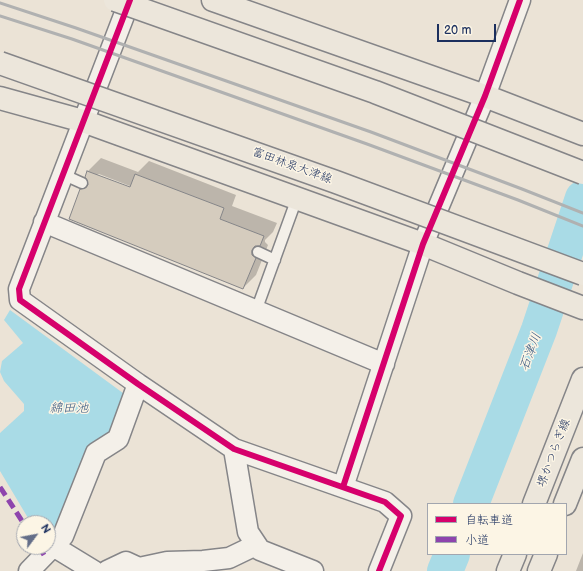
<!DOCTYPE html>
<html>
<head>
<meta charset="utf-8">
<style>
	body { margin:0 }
	#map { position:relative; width:583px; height:571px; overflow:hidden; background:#ebe3d6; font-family:"Balsamiq Sans","Klee One",sans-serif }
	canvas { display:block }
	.legend { position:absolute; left:427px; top:503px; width:140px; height:52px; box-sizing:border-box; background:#fcf5e5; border:1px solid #a2a6af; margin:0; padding:5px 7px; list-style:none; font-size:12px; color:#1b2f5e }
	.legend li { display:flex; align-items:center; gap:8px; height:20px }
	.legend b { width:20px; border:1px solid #a2a6af }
	.north { position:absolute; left:16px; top:515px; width:40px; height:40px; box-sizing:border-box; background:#fcf5e5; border:1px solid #a2a6af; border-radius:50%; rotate:58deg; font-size:11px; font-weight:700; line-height:16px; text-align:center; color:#1b2f5e }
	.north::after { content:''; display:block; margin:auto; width:14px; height:18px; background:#646e88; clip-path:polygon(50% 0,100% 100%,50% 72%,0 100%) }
	.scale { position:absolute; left:437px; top:24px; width:59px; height:18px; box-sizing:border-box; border:2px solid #1b2f5e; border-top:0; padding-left:5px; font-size:12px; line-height:14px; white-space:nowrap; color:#1b2f5e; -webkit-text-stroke:3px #fcf5e5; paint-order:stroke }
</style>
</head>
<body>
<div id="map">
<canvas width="583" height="571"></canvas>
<ul class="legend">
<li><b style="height:5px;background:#d6006c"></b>自転車道</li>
<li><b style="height:5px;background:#8e44ad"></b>小道</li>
</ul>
<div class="north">N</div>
<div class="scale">20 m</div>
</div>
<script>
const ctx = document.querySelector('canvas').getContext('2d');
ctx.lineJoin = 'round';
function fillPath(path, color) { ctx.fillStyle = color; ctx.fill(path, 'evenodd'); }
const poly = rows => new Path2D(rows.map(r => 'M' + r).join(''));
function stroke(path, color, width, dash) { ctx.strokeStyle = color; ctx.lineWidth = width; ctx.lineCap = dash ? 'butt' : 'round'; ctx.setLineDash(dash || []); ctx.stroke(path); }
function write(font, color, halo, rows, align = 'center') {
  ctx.font = font + ' "Balsamiq Sans","Klee One",sans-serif'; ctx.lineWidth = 3; ctx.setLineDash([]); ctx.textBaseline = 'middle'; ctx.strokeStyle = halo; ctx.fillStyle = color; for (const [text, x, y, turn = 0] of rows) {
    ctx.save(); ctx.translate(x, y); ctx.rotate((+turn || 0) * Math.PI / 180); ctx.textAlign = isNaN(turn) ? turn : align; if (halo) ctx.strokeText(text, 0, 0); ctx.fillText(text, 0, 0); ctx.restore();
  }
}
fillPath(poly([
	[10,310,127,396,109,436,55,536,48,540,48,523,31,523,0,471,0,433,24,411,24,404,4,381,0,372,2,361,23,343,4,320]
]), '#a9dbe6');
fillPath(poly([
	[101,158,138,172,149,161,236,195,232,206,277,223,273,232,265,240,265,242,268,245,256,275,243,288,81,190,89,182,86,177,88,171],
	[99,174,135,188,134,190,97,175],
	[583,553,583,571,576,571]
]), '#0003');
stroke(poly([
	[471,504,539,330,583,198],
	[445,571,452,554]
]), '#a9dbe6', 36);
const building = poly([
	[87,171,130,187,135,174,224,208,220,219,264,236,260,246,255,246,252,250,252,255,256,258,243,289,69,219,80,189,85,188,88,185,87,180,85,177,87,171]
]);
fillPath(building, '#d5ccbe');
stroke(building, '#858588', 1);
const lane = poly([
	[62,174,82,183],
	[258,252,275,260],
	[256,311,297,198]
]);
const street = poly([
	[130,0,19,289,20,300,138,384,234,449,385,502,401,516,379,571],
	[44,222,384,364],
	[234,449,248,532,260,550,313,571],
	[343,487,423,244,485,96,520,0],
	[53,546,94,571],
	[29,571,63,536,96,453,118,439,138,384],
	[107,571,126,562,139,568,167,562,203,561,229,558,256,545]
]);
const primary = poly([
	[213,0,485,96,583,134],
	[0,98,83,121,423,244,518,283,583,308],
	[534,504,583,379],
	[565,504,583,459],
	[508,571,515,554],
	[539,571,546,554]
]);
stroke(lane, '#858588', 13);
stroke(street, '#858588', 23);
stroke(primary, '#858588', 25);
stroke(lane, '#f4f0e9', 10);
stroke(street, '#f4f0e9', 20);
stroke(primary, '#ece6db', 22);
stroke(poly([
	[0,3,76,28,371,132,522,189,583,213],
	[0,16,72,39,367,144,518,200,583,226]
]), '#b0b1b1', 3);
const primaryBridge = poly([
	[115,0,375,92,583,173],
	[0,63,336,182,583,274]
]);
stroke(primaryBridge, '#858588', 25, []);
stroke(primaryBridge, '#ece6db', 22);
stroke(poly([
	[0,487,24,524],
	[39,547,44,555]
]), '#8e44ad', 5, [10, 5]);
stroke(poly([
	[130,0,19,289,20,300,138,384,234,449,385,502,401,516,379,571],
	[343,487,423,244,485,96,520,0]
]), '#d6006c', 6);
write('12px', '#1b2f5e', '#fcf5e5', [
	["富田林泉大津線",292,166,20],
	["堺かつらぎ線",554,453,-69]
]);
write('italic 13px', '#385982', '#fcf5e5', [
	["石津川",531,352,-69],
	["綿田池",69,409]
]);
</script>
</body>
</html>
